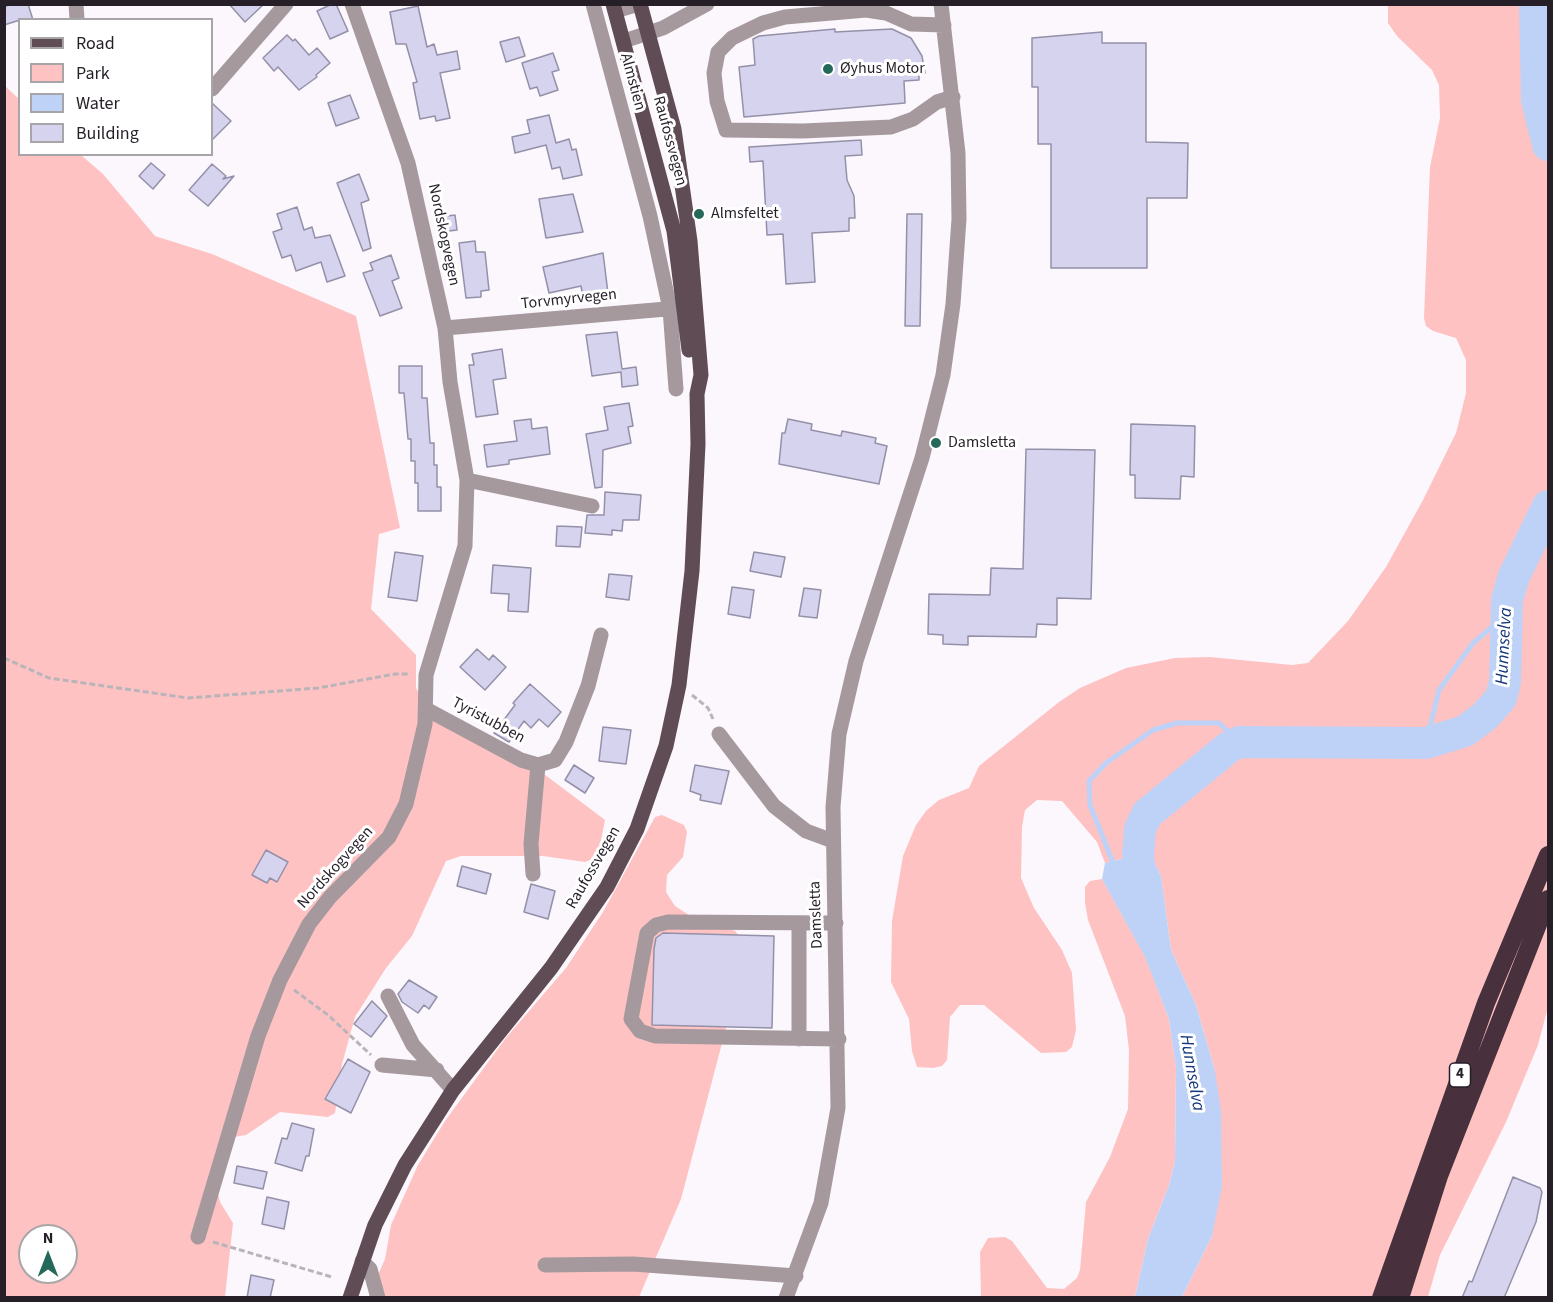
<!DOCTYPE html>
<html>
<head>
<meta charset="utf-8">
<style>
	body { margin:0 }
	#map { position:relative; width:1553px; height:1302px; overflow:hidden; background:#fbf7fc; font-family:"Source Sans 3",sans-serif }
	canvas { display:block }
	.frame { position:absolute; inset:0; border:6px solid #261f28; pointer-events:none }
	.legend { position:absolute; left:18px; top:18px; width:195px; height:138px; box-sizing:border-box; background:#fff; border:2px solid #a8a5a9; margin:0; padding:8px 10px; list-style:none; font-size:18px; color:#261f28 }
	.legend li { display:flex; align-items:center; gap:12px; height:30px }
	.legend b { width:30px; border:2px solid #a8a5a9 }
	.north { position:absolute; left:18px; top:1224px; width:60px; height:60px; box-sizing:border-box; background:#fff; border:2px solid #a8a5a9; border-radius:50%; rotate:0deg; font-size:16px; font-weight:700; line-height:24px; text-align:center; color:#261f28 }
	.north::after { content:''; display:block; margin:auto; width:21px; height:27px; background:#25695a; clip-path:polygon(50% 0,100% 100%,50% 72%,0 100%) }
</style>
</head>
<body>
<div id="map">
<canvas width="1553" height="1302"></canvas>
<div class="frame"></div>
<ul class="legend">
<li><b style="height:8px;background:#604c55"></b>Road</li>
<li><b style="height:16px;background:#fec2c2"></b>Park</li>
<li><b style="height:16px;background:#bed2f7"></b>Water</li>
<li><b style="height:16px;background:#d6d3ee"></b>Building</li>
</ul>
<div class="north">N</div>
</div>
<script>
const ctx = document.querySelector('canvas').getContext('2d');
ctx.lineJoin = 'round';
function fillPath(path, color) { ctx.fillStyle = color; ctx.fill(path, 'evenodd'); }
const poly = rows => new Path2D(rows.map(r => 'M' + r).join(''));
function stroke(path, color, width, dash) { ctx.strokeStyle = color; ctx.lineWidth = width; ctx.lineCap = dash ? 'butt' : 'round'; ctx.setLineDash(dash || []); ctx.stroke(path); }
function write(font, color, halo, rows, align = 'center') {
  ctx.font = font + ' "Source Sans 3",sans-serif'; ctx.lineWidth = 6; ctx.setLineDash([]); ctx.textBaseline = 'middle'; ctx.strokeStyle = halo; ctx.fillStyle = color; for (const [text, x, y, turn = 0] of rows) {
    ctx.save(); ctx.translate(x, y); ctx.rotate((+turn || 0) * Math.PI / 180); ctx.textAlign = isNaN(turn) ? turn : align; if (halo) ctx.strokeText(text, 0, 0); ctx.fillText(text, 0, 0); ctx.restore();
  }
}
fillPath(poly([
	[1388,5,1548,5,1548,1007,1538,1045,1506,1122,1440,1255,1428,1297,1182,1297,1212,1236,1215,1071,1196,1005,1171,950,1161,876,1152,857,1138,855,1105,863,1097,842,1062,801,1037,800,1025,810,1022,827,1021,878,1034,908,1062,950,1072,973,1076,1030,1072,1047,1066,1052,1041,1053,984,1005,960,1005,950,1017,947,1060,942,1066,933,1068,917,1067,912,1051,909,1019,891,982,892,921,903,856,916,825,926,811,939,800,969,788,979,766,1059,702,1080,688,1126,668,1175,658,1210,657,1292,665,1308,663,1348,621,1386,567,1423,500,1456,433,1466,393,1466,360,1456,338,1433,331,1426,326,1424,318,1430,167,1440,118,1439,85,1432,70,1397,36,1388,23],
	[4,85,19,99,20,154,81,155,103,174,155,236,212,254,356,316,400,528,379,534,371,609,416,655,416,688,424,703,532,765,605,820,600,845,593,859,585,862,543,856,461,856,446,861,412,936,386,968,355,1017,342,1064,335,1113,328,1117,280,1112,246,1135,222,1139,215,1153,216,1186,220,1202,233,1223,225,1297,5,1297],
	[30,1236,66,1236,66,1272,30,1272],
	[662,815,684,825,687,832,683,857,667,875,666,892,675,906,689,915,735,931,751,949,744,989,726,1028,681,1199,639,1297,368,1298,385,1259,391,1225,418,1165,445,1121,505,1039,566,968,603,912,655,817],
	[1102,879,1145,956,1169,1019,1176,1068,1175,1161,1169,1185,1148,1239,1135,1297,981,1298,980,1252,988,1238,1005,1237,1012,1241,1047,1288,1064,1289,1077,1278,1080,1270,1086,1202,1110,1157,1128,1109,1129,1050,1125,1016,1088,920,1085,903,1085,887,1090,881]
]), '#fec2c2');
fillPath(poly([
	[1138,855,1152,857,1161,876,1171,950,1196,1005,1215,1071,1221,1111,1222,1187,1212,1236,1182,1297,1135,1297,1148,1239,1169,1185,1175,1161,1176,1068,1169,1019,1145,957,1102,879,1105,863]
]), '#bed2f7');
stroke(poly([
	[1426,743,1439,690,1473,643,1505,616],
	[1114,865,1090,805,1089,781,1106,763,1153,730,1177,723,1219,723,1239,742]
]), '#bed2f7', 5);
stroke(poly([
	[1535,4,1537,100,1548,145],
	[1142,897,1138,855,1140,829,1147,814,1229,747,1239,742,1426,743,1465,731,1485,716,1501,698,1505,682,1507,600,1514,576,1548,506]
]), '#bed2f7', 32);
const building = poly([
	[11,4,28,4,33,20,20,20,4,25,4,7,11,4],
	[229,4,264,4,245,22,229,4],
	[332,4,336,4,348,31,330,39,317,11,332,4],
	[418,6,427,47,434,44,437,55,457,51,460,69,440,73,450,118,436,121,435,116,420,119,413,83,417,82,406,44,396,44,390,12,418,6],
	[835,29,835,32,892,29,911,38,922,56,925,73,919,73,919,80,904,81,905,103,744,117,739,67,755,65,753,39,759,36,835,29],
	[1102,32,1102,43,1146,43,1146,142,1188,143,1187,198,1147,198,1147,268,1051,268,1051,144,1038,144,1038,87,1032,87,1032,38,1102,32],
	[287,35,293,41,295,39,309,55,317,48,330,63,316,75,317,77,299,90,278,67,274,71,263,58,287,35],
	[519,37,525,56,506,62,500,42,519,37],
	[553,53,559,70,552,72,558,90,540,96,537,87,530,89,522,63,553,53],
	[350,95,359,118,336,126,328,103,350,95],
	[212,103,231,121,212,140,212,103],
	[549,115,556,143,569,139,572,150,576,149,582,175,563,179,560,167,552,169,546,145,515,153,512,137,530,133,527,120,549,115],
	[861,140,862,155,845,156,847,180,854,196,855,218,849,218,849,231,812,233,815,282,786,284,783,234,767,235,763,161,750,162,749,147,861,140],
	[151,163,165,175,153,189,139,176,151,163],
	[212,164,226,176,223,179,234,176,208,206,189,190,212,164],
	[359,174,369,200,361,203,371,248,363,251,337,183,359,174],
	[573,194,583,232,546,238,539,199,573,194],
	[297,207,304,230,312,227,315,238,330,235,345,276,327,282,321,262,296,271,291,255,282,258,273,232,282,229,277,214,297,207],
	[907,214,922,214,920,326,905,326,907,214],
	[455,215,457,230,441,232,439,217,455,215],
	[475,241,476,252,485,252,489,290,481,291,481,297,466,298,459,243,475,241],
	[603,253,608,293,583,297,581,286,549,293,543,267,603,253],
	[391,255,399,278,392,281,402,308,380,316,363,273,373,270,370,263,391,255],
	[617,332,622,369,636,367,638,385,622,387,621,372,592,376,586,335,617,332],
	[502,349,506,378,493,380,498,414,476,417,469,365,474,365,472,354,502,349],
	[399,366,422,366,422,398,427,398,430,443,434,443,434,465,437,465,437,487,441,487,441,511,418,511,418,483,415,483,415,461,411,461,411,439,408,439,404,393,399,393,399,366],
	[629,403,633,426,628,427,631,443,603,450,602,487,595,488,586,434,608,430,604,407,629,403],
	[531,419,532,429,547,427,550,454,509,460,509,464,487,467,484,445,517,441,514,421,531,419],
	[788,419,812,424,811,430,841,436,842,431,876,438,875,443,887,446,879,484,779,464,782,433,785,433,788,419],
	[1131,424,1195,426,1194,477,1181,476,1180,499,1135,498,1135,475,1130,475,1131,424],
	[1026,449,1095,450,1091,599,1057,598,1057,625,1037,624,1036,637,968,636,968,645,943,644,943,635,928,634,929,594,990,595,991,568,1023,569,1026,449],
	[605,492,641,495,639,520,623,520,622,531,612,530,612,535,585,533,587,515,604,515,605,492],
	[557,526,582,527,580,547,556,546,557,526],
	[395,552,423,556,417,601,388,597,395,552],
	[754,552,785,557,781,577,750,571,754,552],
	[493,565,531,568,528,612,508,611,509,594,491,593,493,565],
	[609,574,632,576,629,600,606,597,609,574],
	[732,587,754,590,750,618,728,614,732,587],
	[804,588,821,590,817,618,799,616,804,588],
	[477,649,489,660,493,655,506,667,485,690,460,667,477,649],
	[530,684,561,712,548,727,539,719,531,728,524,721,509,742,494,733,515,705,513,703,530,684],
	[603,727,631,730,626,764,599,761,603,727],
	[574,765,594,778,585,793,565,780,574,765],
	[695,765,729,771,721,804,700,800,701,795,690,791,695,765],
	[266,850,288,862,277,882,270,878,267,883,252,875,266,850],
	[462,866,491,874,486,894,457,886,462,866],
	[531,884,555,891,548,919,524,912,531,884],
	[663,933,774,936,772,1028,652,1025,654,949,656,938,663,933],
	[409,980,437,997,429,1009,424,1005,418,1013,402,1002,398,994,409,980],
	[372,1001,387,1016,371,1037,354,1024,372,1001],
	[348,1059,370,1072,351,1113,325,1099,348,1059],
	[292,1123,314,1129,309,1156,306,1156,302,1171,275,1163,282,1138,287,1139,292,1123],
	[237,1166,267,1172,263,1189,234,1183,237,1166],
	[1513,1177,1540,1188,1542,1192,1536,1222,1504,1298,1462,1298,1469,1281,1472,1282,1513,1177],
	[267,1197,289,1202,284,1229,262,1224,267,1197],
	[251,1275,274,1280,270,1298,247,1298,251,1275]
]);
fillPath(building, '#d6d3ee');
stroke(building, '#9490a9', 1.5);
stroke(poly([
	[4,658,49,678,188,698,318,688,395,674,409,674],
	[692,695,708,708,713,719],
	[294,990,328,1015,371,1055],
	[213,1242,332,1277]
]), '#b9b4ba', 3, [6, 3]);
stroke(poly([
	[76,4,77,20],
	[593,4,650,216,670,309,676,389],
	[615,11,639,4],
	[944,25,911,24,886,13,866,10,785,17,763,23,732,38,718,52,714,73,717,101,726,130,803,131,891,127,913,119,937,102,953,97],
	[624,41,663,28,707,4],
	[212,89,286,4],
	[445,328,678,308],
	[467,480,592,506],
	[426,709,521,760,538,765,555,760,566,742,588,686,601,635],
	[719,734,774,806,806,831,833,841],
	[533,874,531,844,538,765],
	[799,923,799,1039],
	[836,923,668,922,656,925,647,933,631,1019,640,1031,655,1036,839,1039],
	[388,996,413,1045,453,1090],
	[382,1065,437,1070],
	[198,1237,258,1036,280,980,309,924,330,897,389,837,406,804,425,724,426,675,465,546,467,480,450,382,445,328,408,163,352,4],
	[362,1261,370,1269,378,1298],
	[545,1265,633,1264,796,1276],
	[786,1298,821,1203,838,1108,833,807,839,734,856,661,922,458,943,375,953,304,959,219,958,153,941,4]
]), '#a5999e', 15);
stroke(poly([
	[613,4,674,231,689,350],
	[350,1298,375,1225,405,1165,453,1090,551,968,607,887,637,829,666,746,679,685,692,571,698,444,697,394,701,375,690,241,674,129,640,4]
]), '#604c55', 15);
stroke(poly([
	[1381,1298,1486,1003,1548,855],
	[1400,1298,1439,1176,1548,899]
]), '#48313c', 18);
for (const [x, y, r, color] of [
	[828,69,6,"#25695a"],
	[699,214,6,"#25695a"],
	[936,443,6,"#25695a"]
]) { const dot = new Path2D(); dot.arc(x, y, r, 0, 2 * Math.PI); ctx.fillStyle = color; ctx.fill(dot); stroke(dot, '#fff', 2); }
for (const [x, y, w] of [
	[1460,1075,21]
]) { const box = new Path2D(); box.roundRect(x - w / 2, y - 12, w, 24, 4.5); ctx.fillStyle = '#fff'; ctx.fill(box); stroke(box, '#261f28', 1.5); }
write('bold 15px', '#261f28', null, [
	["4",1460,1075]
]);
write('16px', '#261f28', '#fff', [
	["Øyhus Motor",840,69],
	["Almsfeltet",711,214],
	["Damsletta",948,443]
], 'left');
write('16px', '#261f28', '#fff', [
	["Almstien",632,82,75],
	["Raufossvegen",669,141,75],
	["Nordskogvegen",443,235,78],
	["Torvmyrvegen",569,300,-6],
	["Tyristubben",488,721,28],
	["Nordskogvegen",336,868,-48],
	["Raufossvegen",594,868,-60],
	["Damsletta",817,915,-92]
]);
write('italic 18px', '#15367a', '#fff', [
	["Hunnselva",1505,646,-87],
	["Hunnselva",1191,1073,80]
]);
</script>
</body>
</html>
